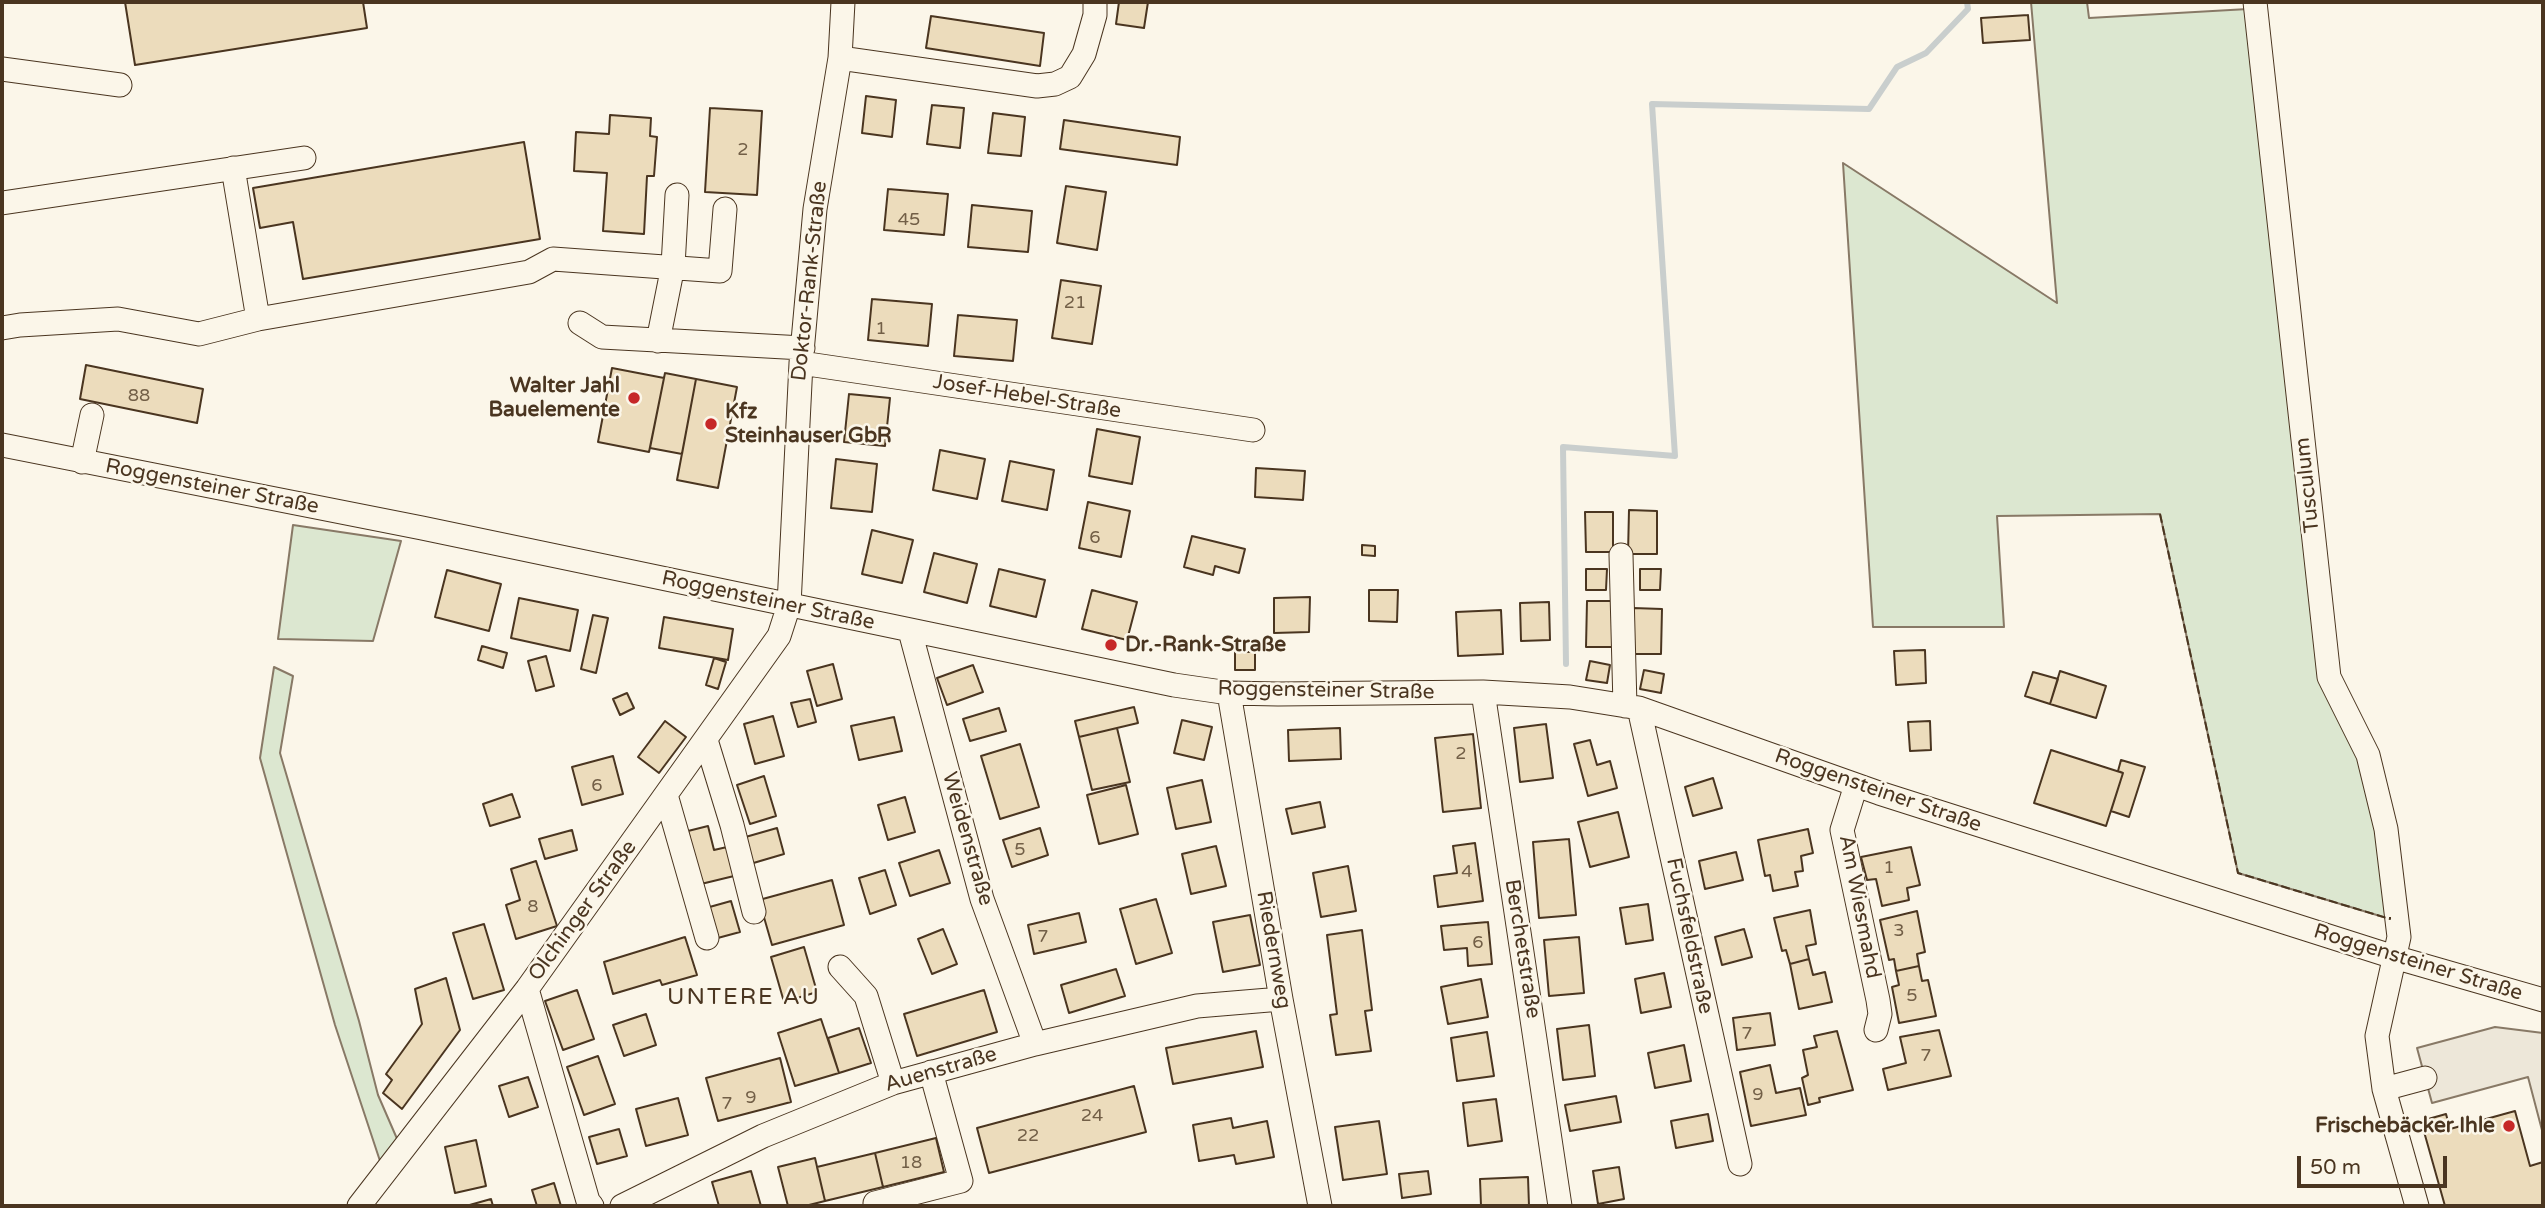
<!DOCTYPE html>
<html>
<head>
<meta charset="utf-8">
<style>
	body { margin:0 }
	#map { position:relative; width:2545px; height:1208px; overflow:hidden; background:#fbf6e9; font-family:"Varela Round",sans-serif }
	canvas { display:block }
	.frame { position:absolute; inset:0; border:4px solid #4a3520; pointer-events:none }
	.scale { position:absolute; left:2297px; top:1156px; width:150px; height:32px; box-sizing:border-box; border:4px solid #4a3520; border-top:0; padding-left:9px; font-size:21px; line-height:24px; white-space:nowrap; color:#4a3520; -webkit-text-stroke:5px #fbf6e9; paint-order:stroke }
</style>
</head>
<body>
<div id="map">
<canvas width="2545" height="1208"></canvas>
<div class="frame"></div>
<div class="scale">50 m</div>
</div>
<script>
const ctx = document.querySelector('canvas').getContext('2d');
ctx.lineJoin = 'round';
function fillPath(path, color) { ctx.fillStyle = color; ctx.fill(path, 'evenodd'); }
const poly = rows => new Path2D(rows.map(r => 'M' + r).join(''));
function stroke(path, color, width, dash) { ctx.strokeStyle = color; ctx.lineWidth = width; ctx.lineCap = dash ? 'butt' : 'round'; ctx.setLineDash(dash || []); ctx.stroke(path); }
function write(font, color, halo, rows, align = 'center') {
  ctx.font = font + ' "Varela Round",sans-serif'; ctx.lineWidth = 5; ctx.setLineDash([]); ctx.textBaseline = 'middle'; ctx.strokeStyle = halo; ctx.fillStyle = color; for (const [text, x, y, turn = 0] of rows) {
    ctx.save(); ctx.translate(x, y); ctx.rotate((+turn || 0) * Math.PI / 180); ctx.textAlign = isNaN(turn) ? turn : align; if (halo) ctx.strokeText(text, 0, 0); ctx.fillText(text, 0, 0); ctx.restore();
  }
}
const green = poly([
	[2031,2,2087,2,2089,18,2248,9,2323,678,2361,757,2380,831,2390,919,2238,873,2160,514,1997,516,2004,627,1873,627,1843,163,2057,303,2031,2],
	[293,525,401,541,373,641,278,639,293,525],
	[274,667,293,676,280,753,359,1021,378,1095,398,1141,381,1164,335,1025,260,758,274,667]
]);
fillPath(green, '#dce7d0');
stroke(green, '#887966', 2);
const parking = poly([
	[2495,1027,2543,1033,2543,1134,2528,1077,2432,1103,2417,1048,2495,1027]
]);
fillPath(parking, '#ede7d9');
stroke(parking, '#887966', 2);
stroke(poly([
	[1566,664,1563,447,1675,456,1652,104,1869,109,1897,67,1926,53,1968,9,1967,2]
]), '#c9cecd', 6);
const building = poly([
	[125,2,363,2,367,28,135,65,125,2],
	[1119,2,1148,2,1144,28,1116,24,1119,2],
	[2028,15,2030,40,1983,43,1981,18,2028,15],
	[931,16,1044,33,1040,66,926,48,931,16],
	[866,96,896,100,892,137,862,133,866,96],
	[932,105,964,108,960,148,927,144,932,105],
	[710,108,762,111,757,195,705,192,710,108],
	[993,113,1025,117,1021,156,988,153,993,113],
	[610,115,651,118,650,136,657,137,654,176,647,176,644,234,603,231,607,173,574,171,576,132,609,134,610,115],
	[1064,120,1180,137,1177,165,1060,149,1064,120],
	[524,142,540,239,303,279,293,222,260,228,253,188,524,142],
	[1066,186,1106,192,1097,250,1057,243,1066,186],
	[888,189,948,194,944,235,884,230,888,189],
	[972,205,1032,211,1028,252,968,247,972,205],
	[1061,280,1101,286,1092,344,1052,338,1061,280],
	[872,299,932,304,928,346,868,340,872,299],
	[958,315,1017,320,1013,361,954,356,958,315],
	[86,365,203,389,197,423,80,399,86,365],
	[612,368,664,378,649,452,598,442,612,368],
	[665,373,696,379,682,454,650,448,665,373],
	[696,379,737,387,718,488,677,480,696,379],
	[849,394,890,398,885,446,844,442,849,394],
	[1097,429,1140,437,1132,484,1089,476,1097,429],
	[940,450,985,459,977,499,933,490,940,450],
	[836,459,877,464,872,512,831,508,836,459],
	[1010,461,1054,470,1047,510,1002,501,1010,461],
	[1256,468,1305,471,1303,500,1255,497,1256,468],
	[1088,502,1130,511,1121,557,1079,548,1088,502],
	[1629,510,1657,511,1657,554,1628,554,1629,510],
	[1585,512,1613,512,1613,552,1586,552,1585,512],
	[872,530,913,540,902,583,862,574,872,530],
	[1192,536,1245,549,1239,573,1215,566,1213,575,1184,567,1192,536],
	[1362,545,1375,546,1375,556,1362,555,1362,545],
	[934,553,977,564,967,603,924,592,934,553],
	[999,569,1045,580,1036,617,990,606,999,569],
	[1586,569,1607,569,1606,590,1586,590,1586,569],
	[1640,569,1661,569,1660,590,1640,590,1640,569],
	[447,570,501,584,489,631,435,617,447,570],
	[1092,590,1137,602,1127,640,1082,629,1092,590],
	[1369,590,1398,590,1397,622,1369,621,1369,590],
	[1310,597,1309,632,1274,633,1274,598,1310,597],
	[519,598,578,610,570,651,511,638,519,598],
	[1587,601,1616,601,1615,647,1586,647,1587,601],
	[1549,602,1550,640,1521,641,1520,603,1549,602],
	[1633,608,1662,609,1661,654,1633,654,1633,608],
	[1501,610,1503,654,1458,656,1456,612,1501,610],
	[593,615,608,618,596,673,581,669,593,615],
	[664,617,733,629,728,660,659,648,664,617],
	[482,646,507,653,503,668,478,660,482,646],
	[1925,650,1926,683,1896,685,1894,651,1925,650],
	[1235,652,1255,652,1255,670,1235,670,1235,652],
	[546,656,554,686,536,691,528,661,546,656],
	[714,658,726,662,718,689,706,685,714,658],
	[1590,661,1610,665,1607,683,1586,680,1590,661],
	[833,664,842,699,817,706,807,671,833,664],
	[973,665,983,692,947,705,937,678,973,665],
	[1644,670,1664,674,1661,693,1640,689,1644,670],
	[2060,671,2106,686,2096,718,2050,704,2060,671],
	[2033,672,2058,679,2050,704,2025,696,2033,672],
	[627,693,634,708,620,715,613,699,627,693],
	[810,699,816,722,798,727,791,703,810,699],
	[1134,707,1138,723,1079,737,1075,721,1134,707],
	[999,708,1006,731,970,741,963,719,999,708],
	[773,716,784,756,755,764,744,724,773,716],
	[894,717,902,751,859,760,851,726,894,717],
	[1182,720,1212,727,1204,760,1174,753,1182,720],
	[665,721,686,737,659,773,638,757,665,721],
	[1930,721,1931,750,1910,751,1908,722,1930,721],
	[1546,724,1553,778,1520,782,1514,728,1546,724],
	[1117,728,1130,782,1092,790,1079,737,1117,728],
	[1340,728,1341,759,1289,761,1288,730,1340,728],
	[1473,734,1481,808,1443,812,1435,738,1473,734],
	[1590,740,1597,765,1610,761,1617,788,1588,796,1574,744,1590,740],
	[1020,744,1039,807,1000,819,981,756,1020,744],
	[2051,750,2123,773,2106,826,2034,803,2051,750],
	[613,756,623,794,582,805,572,767,613,756],
	[2121,760,2145,767,2129,817,2111,811,2123,773,2118,771,2121,760],
	[764,776,776,816,750,824,737,785,764,776],
	[1713,778,1722,808,1693,816,1685,787,1713,778],
	[1202,780,1211,822,1176,829,1167,788,1202,780],
	[1126,785,1138,834,1099,844,1087,795,1126,785],
	[512,794,520,817,490,826,483,804,512,794],
	[905,797,915,832,888,840,878,805,905,797],
	[1320,802,1325,827,1292,834,1286,809,1320,802],
	[1618,812,1629,857,1590,867,1578,822,1618,812],
	[708,826,714,850,727,847,734,876,701,884,688,831,708,826],
	[777,828,784,854,750,864,742,838,777,828],
	[1040,828,1048,855,1012,867,1003,840,1040,828],
	[1808,829,1813,853,1801,856,1803,871,1795,872,1798,886,1773,891,1770,875,1765,876,1758,840,1808,829],
	[572,830,577,850,545,859,539,839,572,830],
	[1569,839,1576,915,1539,918,1533,842,1569,839],
	[1475,843,1483,901,1438,907,1434,876,1457,873,1453,846,1475,843],
	[1216,846,1226,886,1191,894,1182,854,1216,846],
	[1911,847,1920,885,1907,888,1909,900,1882,906,1876,879,1867,880,1861,857,1911,847],
	[939,850,950,883,910,896,899,863,939,850],
	[1736,852,1743,880,1705,889,1699,861,1736,852],
	[536,861,557,926,516,939,506,905,520,900,511,869,536,861],
	[1348,866,1356,911,1321,917,1313,873,1348,866],
	[885,870,896,905,870,914,859,878,885,870],
	[832,880,844,925,772,945,759,900,832,880],
	[1156,899,1172,953,1136,964,1120,909,1156,899],
	[731,901,740,932,714,939,706,908,731,901],
	[1648,904,1653,940,1626,944,1620,908,1648,904],
	[1810,910,1816,944,1806,946,1809,959,1790,964,1786,950,1782,951,1774,918,1810,910],
	[1917,911,1925,952,1917,954,1919,966,1896,971,1894,959,1889,960,1880,920,1917,911],
	[1079,913,1086,942,1034,954,1028,925,1079,913],
	[1250,915,1260,965,1223,972,1213,922,1250,915],
	[1488,922,1492,964,1468,966,1467,948,1444,950,1441,926,1488,922],
	[484,924,504,990,473,999,453,933,484,924],
	[943,929,957,964,932,974,918,939,943,929],
	[1744,929,1752,957,1722,965,1715,937,1744,929],
	[1362,930,1372,1010,1365,1011,1371,1051,1336,1055,1330,1015,1337,1014,1327,935,1362,930],
	[685,937,697,975,662,985,660,980,613,994,604,962,685,937],
	[1579,937,1584,993,1549,996,1544,940,1579,937],
	[804,947,817,992,784,1002,771,957,804,947],
	[1809,959,1813,975,1825,972,1832,1002,1799,1009,1790,964,1809,959],
	[1919,966,1922,981,1928,980,1936,1016,1899,1023,1892,987,1899,985,1896,971,1919,966],
	[1116,969,1125,996,1069,1013,1061,985,1116,969],
	[1664,973,1671,1007,1641,1013,1635,979,1664,973],
	[446,978,460,1030,402,1109,383,1093,392,1080,386,1074,422,1024,415,989,446,978],
	[1481,979,1488,1017,1448,1024,1441,987,1481,979],
	[577,990,594,1039,563,1050,545,1001,577,990],
	[984,990,997,1032,917,1056,904,1014,984,990],
	[1770,1013,1775,1045,1737,1050,1733,1018,1770,1013],
	[646,1014,656,1045,624,1056,613,1025,646,1014],
	[821,1019,839,1073,795,1086,778,1033,821,1019],
	[1589,1025,1595,1076,1563,1080,1557,1029,1589,1025],
	[859,1028,871,1063,839,1073,828,1038,859,1028],
	[1939,1030,1951,1076,1888,1090,1883,1069,1906,1063,1900,1037,1939,1030],
	[1256,1031,1263,1067,1173,1084,1166,1048,1256,1031],
	[1837,1031,1853,1090,1819,1098,1820,1102,1808,1105,1802,1078,1808,1075,1803,1050,1817,1047,1814,1036,1837,1031],
	[1487,1032,1494,1076,1457,1081,1451,1038,1487,1032],
	[1684,1045,1691,1081,1655,1088,1648,1053,1684,1045],
	[598,1056,615,1104,584,1115,567,1067,598,1056],
	[780,1058,791,1102,718,1121,706,1078,780,1058],
	[1770,1065,1776,1093,1800,1088,1806,1115,1751,1126,1740,1072,1770,1065],
	[528,1077,538,1107,509,1117,499,1086,528,1077],
	[1134,1086,1146,1132,989,1173,977,1128,1134,1086],
	[1616,1096,1621,1122,1570,1131,1565,1105,1616,1096],
	[678,1098,688,1135,646,1146,636,1109,678,1098],
	[1496,1099,1502,1141,1468,1146,1463,1103,1496,1099],
	[2515,1111,2530,1166,2543,1162,2543,1206,2445,1206,2421,1121,2446,1114,2450,1129,2515,1111],
	[1708,1114,1713,1141,1676,1148,1671,1121,1708,1114],
	[1231,1118,1233,1128,1267,1121,1274,1157,1236,1164,1234,1155,1199,1161,1193,1125,1231,1118],
	[1379,1121,1387,1174,1343,1180,1335,1127,1379,1121],
	[619,1129,627,1156,597,1164,589,1137,619,1129],
	[936,1138,944,1172,883,1187,875,1153,936,1138],
	[476,1140,486,1186,455,1193,445,1147,476,1140],
	[875,1153,883,1187,825,1201,817,1167,875,1153],
	[815,1158,825,1201,805,1206,788,1206,778,1167,815,1158],
	[1619,1167,1624,1199,1598,1204,1593,1171,1619,1167],
	[751,1171,761,1206,719,1206,712,1182,751,1171],
	[1428,1171,1431,1194,1402,1198,1399,1174,1428,1171],
	[1528,1177,1529,1206,1481,1206,1480,1179,1528,1177],
	[554,1183,561,1206,537,1206,532,1190,554,1183],
	[491,1199,493,1206,466,1206,491,1199]
]);
fillPath(building, '#ecdcbc');
stroke(building, '#4a3520', 2);
const minor = poly([
	[2255,2,2329,677,2368,755,2386,829,2399,937,2377,1036,2384,1089,2417,1206],
	[840,58,1037,86,1055,84,1070,77,1084,54,1095,15,1095,2],
	[2,69,120,85],
	[233,168,258,319],
	[2,203,304,158],
	[580,323,602,337,803,348],
	[2,328,20,325,118,319,199,334,258,319,529,272,553,259,720,271,725,209],
	[658,341,673,266,677,195],
	[801,363,1253,430],
	[2,445,422,528,1174,685,1229,693,1278,694,1483,692,1570,697,1639,708,1879,793,2394,957,2543,1000],
	[82,462,92,415],
	[1621,555,1625,706],
	[910,631,982,899,1035,1044],
	[1483,692,1560,1206],
	[1229,693,1281,999,1320,1206],
	[1639,708,1740,1164],
	[706,740,732,825,754,912],
	[1856,785,1842,830,1878,1000,1880,1014,1876,1030],
	[666,795,707,938],
	[840,967,866,996,893,1083],
	[527,989,588,1201,592,1206],
	[2384,1089,2425,1078],
	[875,1203,961,1181,931,1072],
	[359,1206,527,989,779,636,789,605,801,363,815,209,840,58,843,2],
	[622,1206,763,1136,893,1083,1035,1044,1197,1006,1281,999]
]);
stroke(minor, '#4a3520', 25);
stroke(minor, '#fbf6e9', 23);
stroke(poly([
	[2160,514,2238,873,2390,919,2390,917]
]), '#4a3520', 2, [9, 3.5]);
for (const [x, y, r, color] of [
	[634,398,7,"#c62828"],
	[711,424,7,"#c62828"],
	[1111,645,7,"#c62828"],
	[2509,1126,7,"#c62828"]
]) { const dot = new Path2D(); dot.arc(x, y, r, 0, 2 * Math.PI); ctx.fillStyle = color; ctx.fill(dot); stroke(dot, '#fbf6e9', 2.5); }
write('18px', '#725f47', null, [
	["2",743,150],
	["45",909,220],
	["21",1075,303],
	["1",881,329],
	["88",139,396],
	["6",1095,538],
	["2",1461,754],
	["6",597,786],
	["5",1020,850],
	["1",1889,868],
	["4",1467,872],
	["8",533,907],
	["3",1899,931],
	["7",1043,937],
	["6",1478,943],
	["5",1912,996],
	["7",1747,1034],
	["7",1926,1056],
	["9",1758,1095],
	["9",751,1098],
	["7",727,1104],
	["24",1092,1116],
	["22",1028,1136],
	["18",911,1163]
]);
write('21px', '#4a3520', '#fbf6e9', [
	["Doktor-Rank-Straße",810,281,-84],
	["Josef-Hebel-Straße",1027,397,9],
	["Tusculum",2308,485,-96],
	["Roggensteiner Straße",212,487,11],
	["Roggensteiner Straße",768,601,12],
	["Roggensteiner Straße",1326,691,1],
	["Roggensteiner Straße",1878,791,19],
	["Weidenstraße",967,839,74],
	["Am Wiesmahd",1859,907,79],
	["Olchinger Straße",583,911,-54],
	["Fuchsfeldstraße",1689,936,78],
	["Berchetstraße",1522,949,81],
	["Riedernweg",1273,950,80],
	["Roggensteiner Straße",2418,963,17],
	["Auenstraße",941,1070,-16]
]);
write('bold 21px', '#4a3520', '#fbf6e9', [
	["Walter Jahl",620,386],
	["Bauelemente",620,410],
	["Kfz",725,412,"left"],
	["Steinhauser GbR",725,436,"left"],
	["Dr.-Rank-Straße",1125,645,"left"],
	["Frischebäcker Ihle",2495,1126]
], 'right');
ctx.letterSpacing = '2px';
write('23px', '#4a3520', '#fbf6e9', [
	["UNTERE AU",744,998]
]);
ctx.letterSpacing = '0px';
</script>
</body>
</html>
